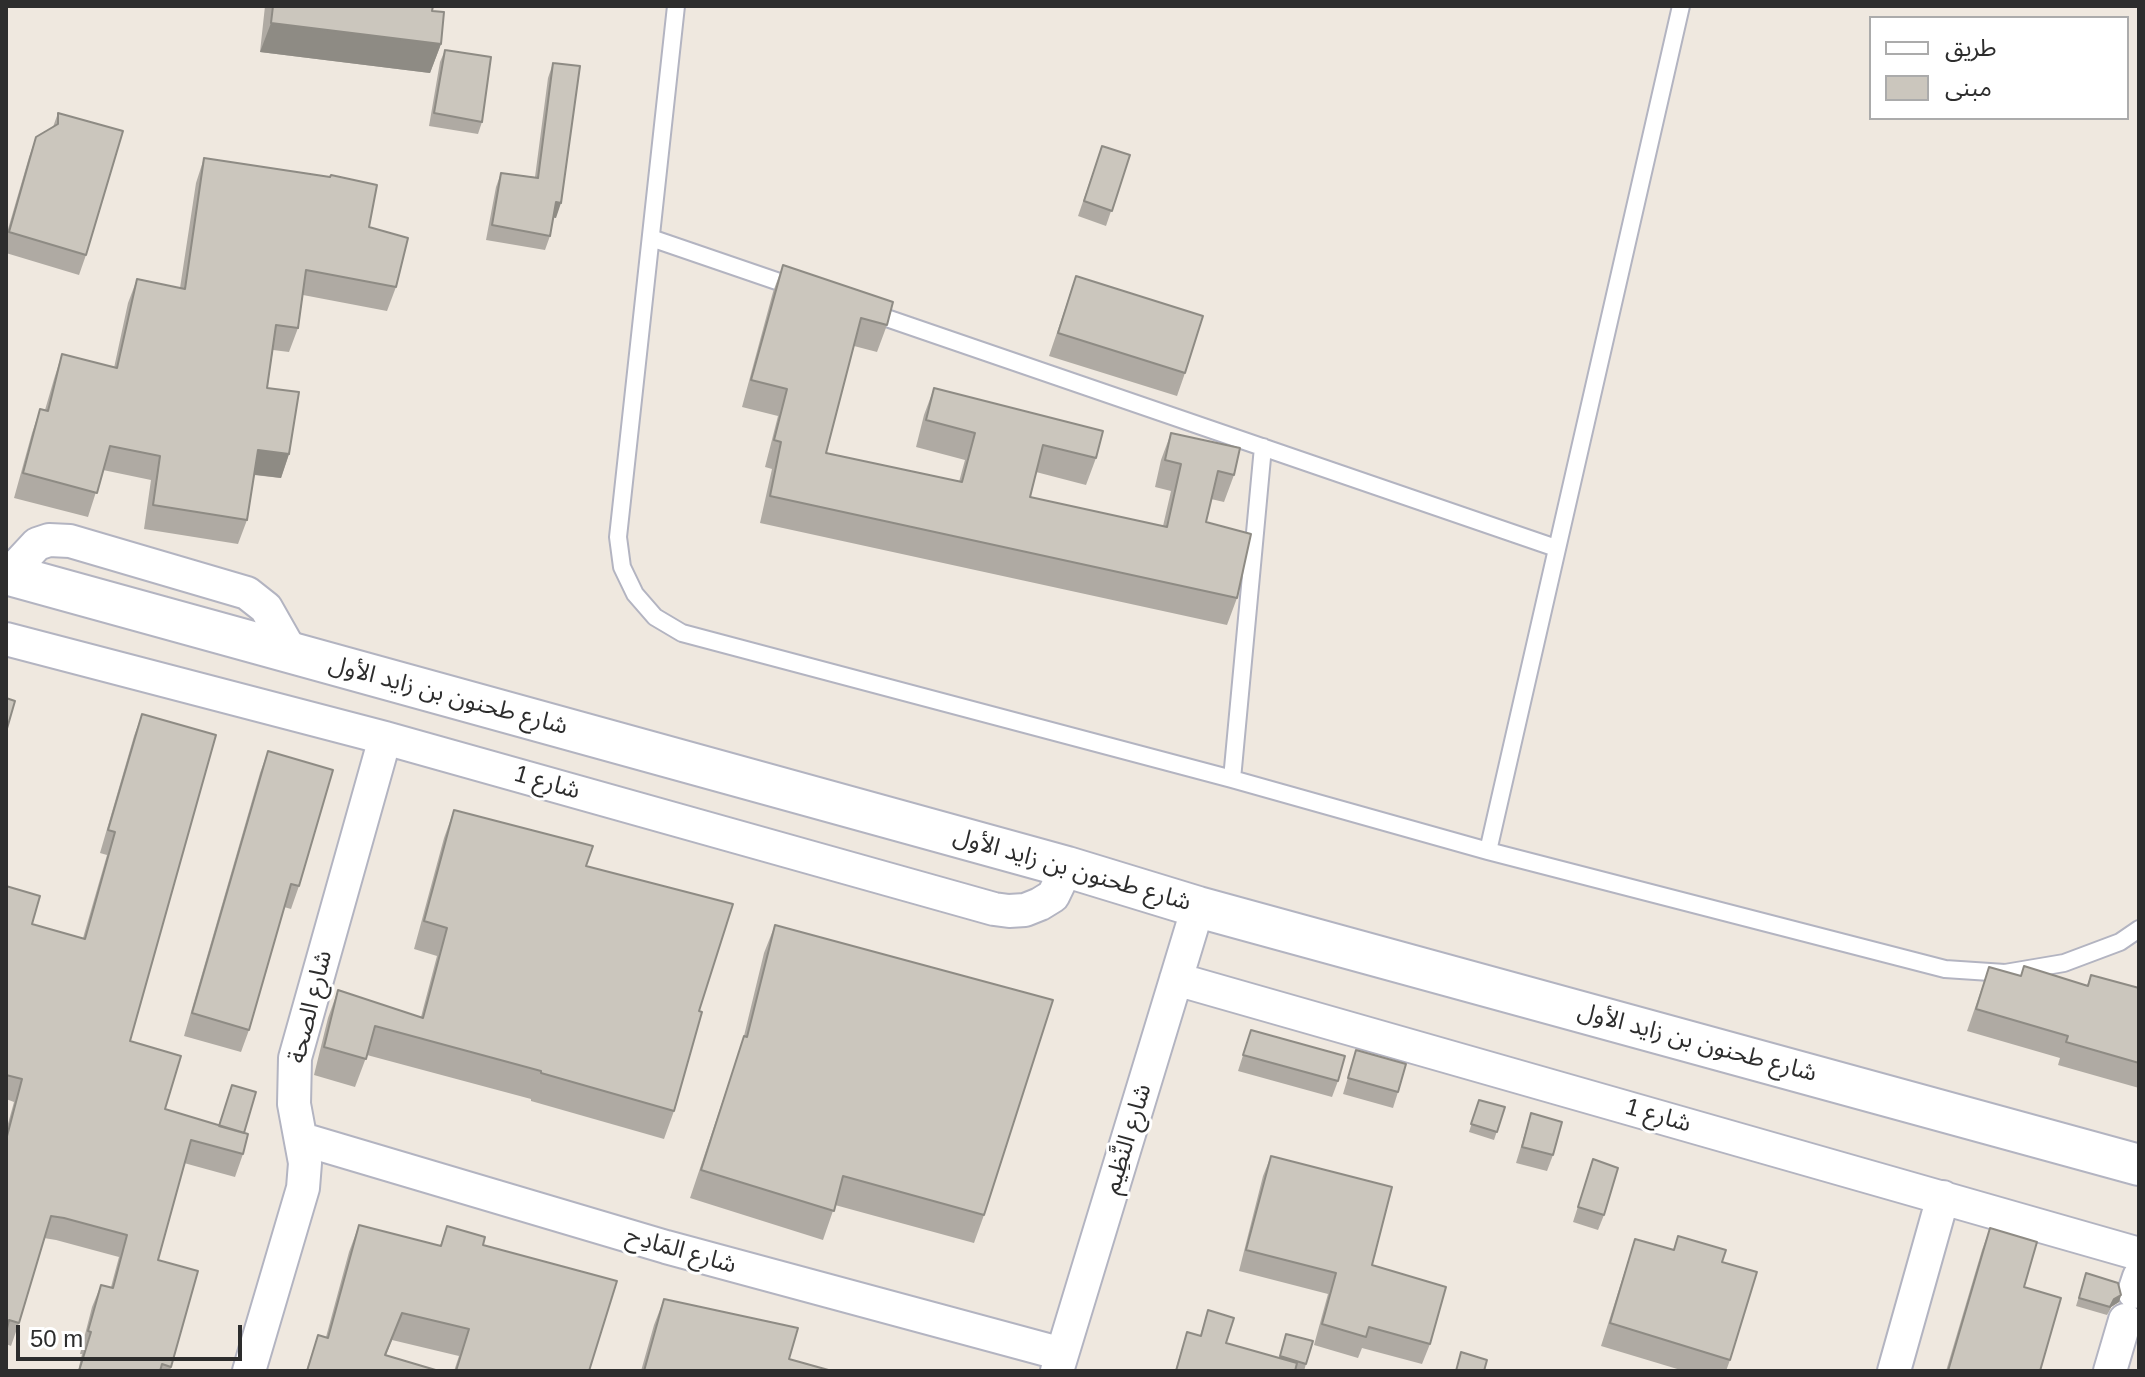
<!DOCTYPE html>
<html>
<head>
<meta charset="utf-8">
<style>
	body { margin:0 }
	#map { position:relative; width:2145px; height:1377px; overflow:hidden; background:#efe8df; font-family:Helvetica,"Noto Sans Arabic",sans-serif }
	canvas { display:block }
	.frame { position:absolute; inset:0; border:8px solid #2d2d2d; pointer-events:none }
	.legend { position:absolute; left:1869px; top:16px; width:260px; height:104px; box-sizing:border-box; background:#fff; border:2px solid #ababab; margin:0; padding:10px 14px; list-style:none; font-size:24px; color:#2d2d2d }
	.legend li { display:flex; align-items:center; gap:16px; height:40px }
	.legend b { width:40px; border:2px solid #ababab }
	.scale { position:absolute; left:16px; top:1325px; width:226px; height:36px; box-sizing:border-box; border:4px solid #2d2d2d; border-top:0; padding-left:10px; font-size:24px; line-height:28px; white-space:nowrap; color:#2d2d2d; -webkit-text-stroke:6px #fff; paint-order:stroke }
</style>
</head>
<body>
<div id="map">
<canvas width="2145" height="1377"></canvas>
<div class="frame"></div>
<ul class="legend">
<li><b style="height:10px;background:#fff"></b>طريق</li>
<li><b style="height:22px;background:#cbc6bd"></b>مبنى</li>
</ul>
<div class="scale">50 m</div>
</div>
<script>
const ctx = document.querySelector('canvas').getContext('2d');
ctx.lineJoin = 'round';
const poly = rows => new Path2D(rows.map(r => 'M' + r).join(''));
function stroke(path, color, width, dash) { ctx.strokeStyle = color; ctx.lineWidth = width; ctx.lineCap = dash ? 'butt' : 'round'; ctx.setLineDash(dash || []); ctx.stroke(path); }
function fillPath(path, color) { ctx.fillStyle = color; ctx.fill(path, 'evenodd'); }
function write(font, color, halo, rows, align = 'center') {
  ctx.font = font + ' Helvetica,"Noto Sans Arabic",sans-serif'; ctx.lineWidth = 6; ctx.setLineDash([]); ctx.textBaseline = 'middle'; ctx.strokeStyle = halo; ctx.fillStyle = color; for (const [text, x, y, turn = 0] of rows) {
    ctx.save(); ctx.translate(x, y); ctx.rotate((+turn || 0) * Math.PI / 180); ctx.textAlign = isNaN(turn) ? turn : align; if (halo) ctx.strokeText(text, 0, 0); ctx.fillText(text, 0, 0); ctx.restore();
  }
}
const service = poly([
	[676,6,618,537,622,567,635,594,655,617,682,633,1232,779,1488,851,1945,969,2005,973,2064,963,2120,942,2139,929],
	[651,238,794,287],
	[869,312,1556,548],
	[1232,779,1263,447],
	[1488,851,1681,6]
]);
const minor = poly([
	[9,574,37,544,49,540,70,541,247,593,266,608,291,652],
	[6,639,385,738,994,909,1009,911,1025,910,1040,904,1053,896,1067,867],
	[1176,979,2139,1254],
	[302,1139,666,1247,1062,1354],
	[2134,1292,2139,1277],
	[249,1371,303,1188,305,1163,294,1104,295,1058,385,738],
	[1057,1371,1198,907],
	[1894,1371,1943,1197],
	[2110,1371,2125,1320]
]);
const tertiary = poly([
	[6,574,1067,867,1198,907,2139,1165]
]);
stroke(service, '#b3b4c1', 20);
stroke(minor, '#b3b4c1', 36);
stroke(tertiary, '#b3b4c1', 44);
stroke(service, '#fff', 16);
stroke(minor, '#fff', 32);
stroke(tertiary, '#fff', 40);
fillPath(poly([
	[265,6,433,6,432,11,441,44,430,73,260,52],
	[445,50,482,122,478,134,429,126,440,62],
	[553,63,556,218,553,217,550,236,545,250,486,240,496,187,501,173,535,177,548,78],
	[58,113,86,255,79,275,6,253,6,236,29,157,36,137,53,127],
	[1102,146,1130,155,1106,226,1078,216],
	[204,158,369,227,396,287,387,311,303,295,298,328,289,352,273,350,267,388,289,454,281,478,254,475,247,520,238,544,144,529,151,480,103,470,88,517,14,498,32,433,40,409,45,410,54,379,62,354,114,368,128,303,137,279,180,288,196,183],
	[783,265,887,325,877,352,854,346,826,453,959,482,965,460,916,447,924,415,934,388,1096,458,1086,485,1036,472,1030,497,1163,526,1171,491,1155,487,1161,460,1171,433,1234,475,1224,502,1211,499,1206,522,1237,598,1227,625,760,523,772,469,765,467,778,416,742,407,773,292],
	[1076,276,1185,373,1177,396,1049,356],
	[142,714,130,1041,165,1109,244,1133,243,1154,235,1177,184,1163,158,1260,198,1271,170,1371,78,1371,82,1354,80,1354,92,1307,101,1285,111,1287,119,1257,56,1240,44,1238,19,1323,11,1346,6,1344,6,1131,14,1102,6,1099,6,886,32,924,83,938,107,855,100,853,134,736],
	[268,751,299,886,291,909,284,907,249,1030,241,1052,184,1036,260,773],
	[454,810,586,866,699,1011,674,1111,664,1139,531,1101,531,1099,367,1055,355,1087,314,1075,328,1018,338,990,421,1017,437,956,414,949,444,838],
	[775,925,984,1215,974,1243,835,1205,823,1240,690,1198,743,1040,764,953],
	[1989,967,2020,976,2087,985,2091,975,2139,988,2139,1088,2058,1065,2060,1058,1967,1031],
	[1251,1030,1338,1081,1332,1097,1238,1071],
	[1356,1050,1398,1092,1393,1108,1343,1094],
	[1479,1100,1505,1107,1494,1140,1469,1132],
	[1531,1113,1553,1155,1547,1171,1516,1163],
	[1271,1156,1372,1265,1430,1344,1422,1364,1362,1348,1358,1358,1314,1345,1328,1294,1239,1271,1263,1176],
	[1593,1159,1604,1215,1598,1230,1573,1222],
	[359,1225,440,1246,447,1226,483,1245,589,1371,454,1371,459,1356,392,1340,386,1355,439,1371,306,1371,318,1335,326,1337,349,1252],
	[1990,1228,2040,1371,1946,1371,1982,1250],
	[1678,1236,1722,1262,1730,1360,1726,1371,1684,1371,1601,1346,1635,1239,1673,1250],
	[2086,1273,2121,1295,2119,1302,2111,1307,2107,1315,2076,1306],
	[664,1299,789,1359,832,1371,641,1371,654,1325],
	[1208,1310,1226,1343,1279,1358,1286,1334,1306,1364,1304,1371,1175,1371,1187,1332,1200,1336]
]), '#afaaa3');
fillPath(poly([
	[271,23,441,44,430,73,260,52],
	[556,202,561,203,556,218,551,217],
	[258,450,289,454,281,478,249,474],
	[2121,1295,2119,1302,2111,1307,2107,1315,2114,1299]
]), '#8e8b84');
const building = poly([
	[273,6,433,6,432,11,444,12,441,44,271,23,273,6],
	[445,50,491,57,482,122,434,113,445,50],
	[553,63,580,66,561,203,556,202,550,236,492,225,501,173,538,178,553,63],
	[58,113,123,131,86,255,9,232,36,137,58,124,58,113],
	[1102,146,1130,155,1112,211,1084,201,1102,146],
	[204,158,330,177,331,175,377,185,369,227,408,238,396,287,306,270,298,328,276,325,267,388,299,392,289,454,258,450,247,520,153,505,160,456,110,446,97,493,23,473,40,409,48,411,62,354,117,368,137,279,185,289,204,158],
	[783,265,893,302,887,325,861,318,826,453,962,482,975,433,926,420,934,388,1103,431,1096,458,1043,445,1030,497,1167,527,1181,464,1165,460,1171,433,1240,448,1234,475,1218,471,1206,522,1251,534,1237,598,770,496,781,442,774,440,787,389,751,380,783,265],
	[1076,276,1203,316,1185,373,1058,333,1076,276],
	[6,698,15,701,6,732,6,698],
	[142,714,216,735,130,1041,181,1056,165,1109,248,1134,243,1154,191,1140,158,1260,198,1271,171,1367,162,1364,160,1371,79,1371,91,1332,88,1331,101,1285,113,1288,127,1235,64,1218,51,1216,19,1323,9,1320,6,1333,6,1140,22,1079,6,1075,6,886,40,896,32,924,85,939,115,832,108,830,142,714],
	[268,751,333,770,299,886,291,884,249,1030,192,1013,268,751],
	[454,810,593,846,586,866,733,904,699,1011,702,1012,674,1111,541,1073,541,1071,375,1026,366,1059,324,1047,338,990,423,1018,447,928,424,921,454,810],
	[775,925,1053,1000,984,1215,843,1176,834,1211,701,1170,744,1036,747,1037,775,925],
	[2024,966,2088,986,2091,975,2139,988,2139,1063,2066,1042,2068,1036,1976,1009,1989,967,2021,976,2024,966],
	[1251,1030,1345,1056,1338,1081,1243,1055,1251,1030],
	[1356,1050,1406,1064,1398,1092,1348,1078,1356,1050],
	[232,1085,256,1092,244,1133,219,1126,232,1085],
	[1479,1100,1505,1107,1497,1132,1471,1124,1479,1100],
	[1531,1113,1562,1122,1553,1155,1522,1147,1531,1113],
	[1271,1156,1392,1187,1372,1265,1446,1287,1430,1344,1369,1327,1366,1337,1322,1324,1336,1273,1246,1250,1271,1156],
	[1593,1159,1618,1168,1604,1215,1578,1207,1593,1159],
	[359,1225,441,1246,447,1226,485,1237,483,1245,617,1281,589,1371,456,1371,469,1329,402,1313,385,1355,439,1371,307,1371,318,1335,328,1338,359,1225],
	[1990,1228,2037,1242,2024,1287,2061,1298,2040,1371,1948,1371,1990,1228],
	[1678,1236,1726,1250,1722,1262,1757,1272,1730,1360,1610,1323,1635,1239,1674,1250,1678,1236],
	[2086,1273,2118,1283,2121,1295,2114,1299,2110,1307,2079,1298,2086,1273],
	[664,1299,798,1328,789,1359,832,1371,644,1371,664,1299],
	[1208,1310,1234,1318,1226,1343,1297,1363,1295,1371,1176,1371,1187,1332,1201,1336,1208,1310],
	[1286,1334,1313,1341,1306,1364,1280,1356,1286,1334],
	[1461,1352,1487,1360,1484,1371,1456,1371,1461,1352]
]);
fillPath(building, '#cbc6bd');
stroke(building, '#8e8b84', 2);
write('24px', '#2d2d2d', '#fff', [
	["شارع طحنون بن زايد الأول",448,696,15],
	["شارع 1",547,783,16],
	["شارع طحنون بن زايد الأول",1072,870,16],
	["شارع الصحة",311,1007,-76],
	["شارع طحنون بن زايد الأول",1697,1043,15],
	["شارع 1",1658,1116,16],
	["شارع النَّظِيم",1128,1139,-73],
	["شارع المَادِح",681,1251,16]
]);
</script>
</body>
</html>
